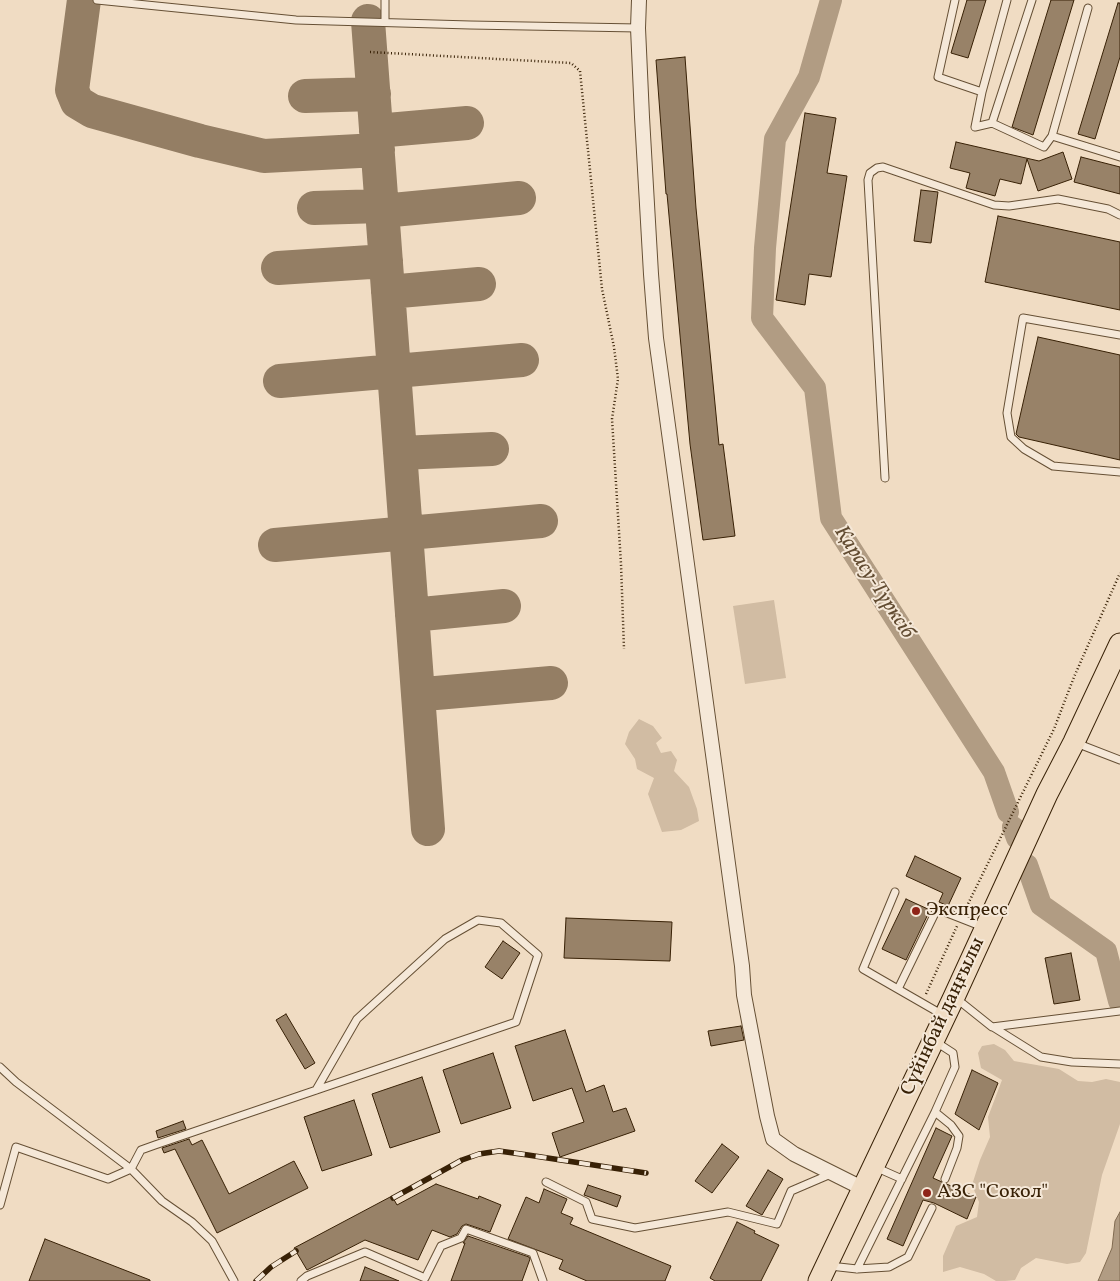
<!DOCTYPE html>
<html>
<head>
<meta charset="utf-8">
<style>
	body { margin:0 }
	canvas { display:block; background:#f0dcc3 }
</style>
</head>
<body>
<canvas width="1120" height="1281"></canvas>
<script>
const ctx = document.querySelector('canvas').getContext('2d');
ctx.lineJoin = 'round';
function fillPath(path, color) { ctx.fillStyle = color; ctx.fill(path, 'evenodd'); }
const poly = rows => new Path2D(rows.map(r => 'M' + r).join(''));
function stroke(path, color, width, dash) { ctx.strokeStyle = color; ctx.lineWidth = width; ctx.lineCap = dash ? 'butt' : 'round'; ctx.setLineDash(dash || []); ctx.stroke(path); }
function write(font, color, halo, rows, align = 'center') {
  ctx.font = font + ' Vollkorn,serif'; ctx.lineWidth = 4; ctx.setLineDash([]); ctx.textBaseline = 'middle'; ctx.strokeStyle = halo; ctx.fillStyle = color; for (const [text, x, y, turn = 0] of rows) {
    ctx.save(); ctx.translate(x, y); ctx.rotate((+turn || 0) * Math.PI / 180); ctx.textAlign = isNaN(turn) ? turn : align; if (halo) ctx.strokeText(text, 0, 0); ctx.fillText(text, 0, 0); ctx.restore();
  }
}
fillPath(poly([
	[774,600,786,678,745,684,733,606],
	[639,719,653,726,662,738,656,743,661,753,671,751,677,760,674,771,689,787,697,809,699,821,681,830,662,832,648,794,654,778,637,769,635,759,625,744,629,732],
	[994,1044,1005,1050,1014,1061,1059,1069,1078,1081,1092,1082,1106,1079,1120,1082,1120,1124,1102,1175,1086,1253,1080,1262,1067,1264,1036,1258,1021,1268,1015,1280,1005,1281,996,1281,984,1274,960,1267,943,1272,943,1256,956,1226,977,1217,979,1202,972,1185,980,1160,990,1137,988,1117,1002,1080,981,1068,978,1053,982,1046]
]), '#d1bca3');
const water = poly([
	[1120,1212,1120,1281,1098,1281,1112,1248,1115,1221,1120,1212]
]);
fillPath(water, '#b19c83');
stroke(water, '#816b51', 1);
stroke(poly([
	[831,0,809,77,775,139,765,248,762,318,815,388,831,518,994,772,1008,812],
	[1013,827,1017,838],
	[1027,865,1041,905,1106,951,1119,1001]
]), '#b19c83', 22);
stroke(poly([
	[84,0,72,90,77,102,92,111,200,141,264,156,378,150],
	[368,21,428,829],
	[305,96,374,94],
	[376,131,467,123],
	[314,208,382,206],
	[382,211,519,198],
	[278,268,386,261],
	[388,292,479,284],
	[280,381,522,360],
	[400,453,492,449],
	[275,545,541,521],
	[412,615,504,606],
	[418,693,436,693,551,683]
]), '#947e64', 34);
const building = poly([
	[967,0,986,0,968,58,951,53,967,0],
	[1051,0,1074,0,1033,135,1012,127,1051,0],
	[1118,3,1120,3,1120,57,1095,139,1078,134,1118,3],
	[685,57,696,208,719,445,723,444,735,536,703,540,690,444,667,194,666,194,656,60,685,57],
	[805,113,836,118,827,173,847,176,831,277,809,274,805,305,776,300,805,113],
	[956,142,1039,161,1063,152,1072,179,1038,191,1027,159,1021,184,1000,179,995,196,966,188,970,173,950,168,956,142],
	[1081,157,1120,167,1120,194,1074,182,1081,157],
	[921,190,938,192,931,243,914,241,921,190],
	[998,216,1120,242,1120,310,985,282,998,216],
	[1038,337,1120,355,1120,460,1019,437,1016,434,1038,337],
	[915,856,961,878,948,906,939,902,943,893,906,876,915,856],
	[906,899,930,910,906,960,882,949,906,899],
	[566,918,672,922,670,961,564,958,566,918],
	[503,941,520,953,502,979,485,967,503,941],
	[1071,953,1080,1000,1054,1004,1045,958,1071,953],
	[286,1014,315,1063,305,1069,276,1020,286,1014],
	[741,1026,744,1040,711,1046,708,1031,741,1026],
	[565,1030,586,1092,604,1085,613,1112,626,1108,635,1131,560,1157,552,1133,584,1122,572,1088,533,1101,515,1046,565,1030],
	[493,1053,511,1108,461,1124,443,1070,493,1053],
	[972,1070,998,1083,979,1130,955,1114,972,1070],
	[422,1077,440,1132,390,1148,372,1094,422,1077],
	[354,1100,372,1155,322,1171,304,1117,354,1100],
	[183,1121,186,1129,158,1138,156,1131,183,1121],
	[936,1128,952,1136,933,1178,976,1197,967,1219,934,1203,923,1200,903,1246,887,1239,936,1128],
	[189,1139,192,1145,202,1140,229,1194,294,1161,308,1188,217,1233,175,1149,164,1153,162,1148,189,1139],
	[722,1144,739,1157,712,1193,695,1181,722,1144],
	[768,1170,783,1179,762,1215,746,1206,768,1170],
	[436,1184,478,1199,479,1196,501,1205,490,1232,466,1224,462,1226,457,1234,450,1237,432,1230,418,1260,365,1240,307,1270,294,1248,392,1196,397,1205,436,1184],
	[588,1185,621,1196,617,1207,584,1195,588,1185],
	[544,1189,567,1199,561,1213,573,1218,570,1224,671,1266,665,1281,587,1281,559,1269,563,1260,508,1239,526,1197,539,1203,544,1189],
	[737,1222,755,1231,754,1233,779,1245,761,1281,715,1281,710,1278,737,1222],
	[468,1236,529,1257,530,1259,522,1281,451,1281,465,1243,463,1243,468,1236],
	[45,1239,150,1280,150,1281,29,1281,45,1239],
	[365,1267,399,1281,360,1281,365,1267]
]);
fillPath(building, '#988268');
stroke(building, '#382106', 1);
const lane = poly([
	[97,0,296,20,470,25,638,28],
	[955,0,938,77,982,92,975,127,992,123,1044,147,1052,136,1120,157],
	[385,22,385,0],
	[982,92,1007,0],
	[992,123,1032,0],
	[1052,136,1088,8],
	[1120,335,1023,318,1007,413,1011,437,1024,449,1053,466,1120,472],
	[885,478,868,180,870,173,877,168,883,167,994,205,1009,206,1058,199,1108,209,1120,215],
	[1076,743,1120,760],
	[895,892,863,969,943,1015],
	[898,989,937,909,983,927],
	[957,999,992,1027,1120,1011],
	[993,1027,1041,1057,1072,1062,1120,1064],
	[0,1067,16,1082,131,1169,141,1150,155,1145,516,1022,538,955,501,923,478,920,445,939,357,1019,316,1090],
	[935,1112,951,1125,959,1136,957,1148,945,1179],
	[875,1167,902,1179],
	[546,1182,586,1202,592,1219,635,1228,728,1212,777,1224,791,1191,833,1173],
	[0,1205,16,1147,108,1179,131,1169,162,1201,192,1222,212,1241,234,1281],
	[830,1266,857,1269,889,1267,908,1257,932,1208],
	[857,1269,935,1112,955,1067,953,1053,936,1042],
	[301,1281,307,1276,365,1252,425,1278,441,1246,461,1238,466,1229,533,1253,543,1281]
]);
const street = poly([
	[639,0,638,28,642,117,651,274,656,338,742,966,744,995,767,1116,773,1139,794,1154,864,1189]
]);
const primary = poly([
	[819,1281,954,997,1047,794,1074,742,1120,644]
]);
stroke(lane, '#665035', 9);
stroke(street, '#665035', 16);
stroke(primary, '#382106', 23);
stroke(poly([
	[370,52,571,63,580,71,602,289,614,347,618,379,612,419,621,564,624,649],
	[965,910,1054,729,1074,677,1120,573],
	[926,994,957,926]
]), '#382106', 2.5, [1, 2.5]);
stroke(lane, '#f5e8d8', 7);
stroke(street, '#f5e8d8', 14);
stroke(primary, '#f0dcc3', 21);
const rail = poly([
	[393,1198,462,1160,479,1154,499,1151,528,1155,646,1173],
	[256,1281,271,1267,296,1251]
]);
stroke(rail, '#382106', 5.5);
stroke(rail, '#f5e8d8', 4, [11]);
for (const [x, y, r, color] of [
	[916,911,5,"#8f2418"],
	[927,1193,5,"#8f2418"]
]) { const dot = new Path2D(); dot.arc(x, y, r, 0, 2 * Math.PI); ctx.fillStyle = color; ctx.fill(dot); stroke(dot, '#f5e8d8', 2); }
write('20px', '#382106', '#f5e8d8', [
	["Экспресс",926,911],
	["АЗС \"Сокол\"",937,1193]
], 'left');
write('20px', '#382106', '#f5e8d8', [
	["Сүйінбай даңғылы",944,1017,-65]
]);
write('italic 21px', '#624c32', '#f5e8d8', [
	["Қарасу-Түрксіб",873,583,57]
]);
</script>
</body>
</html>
